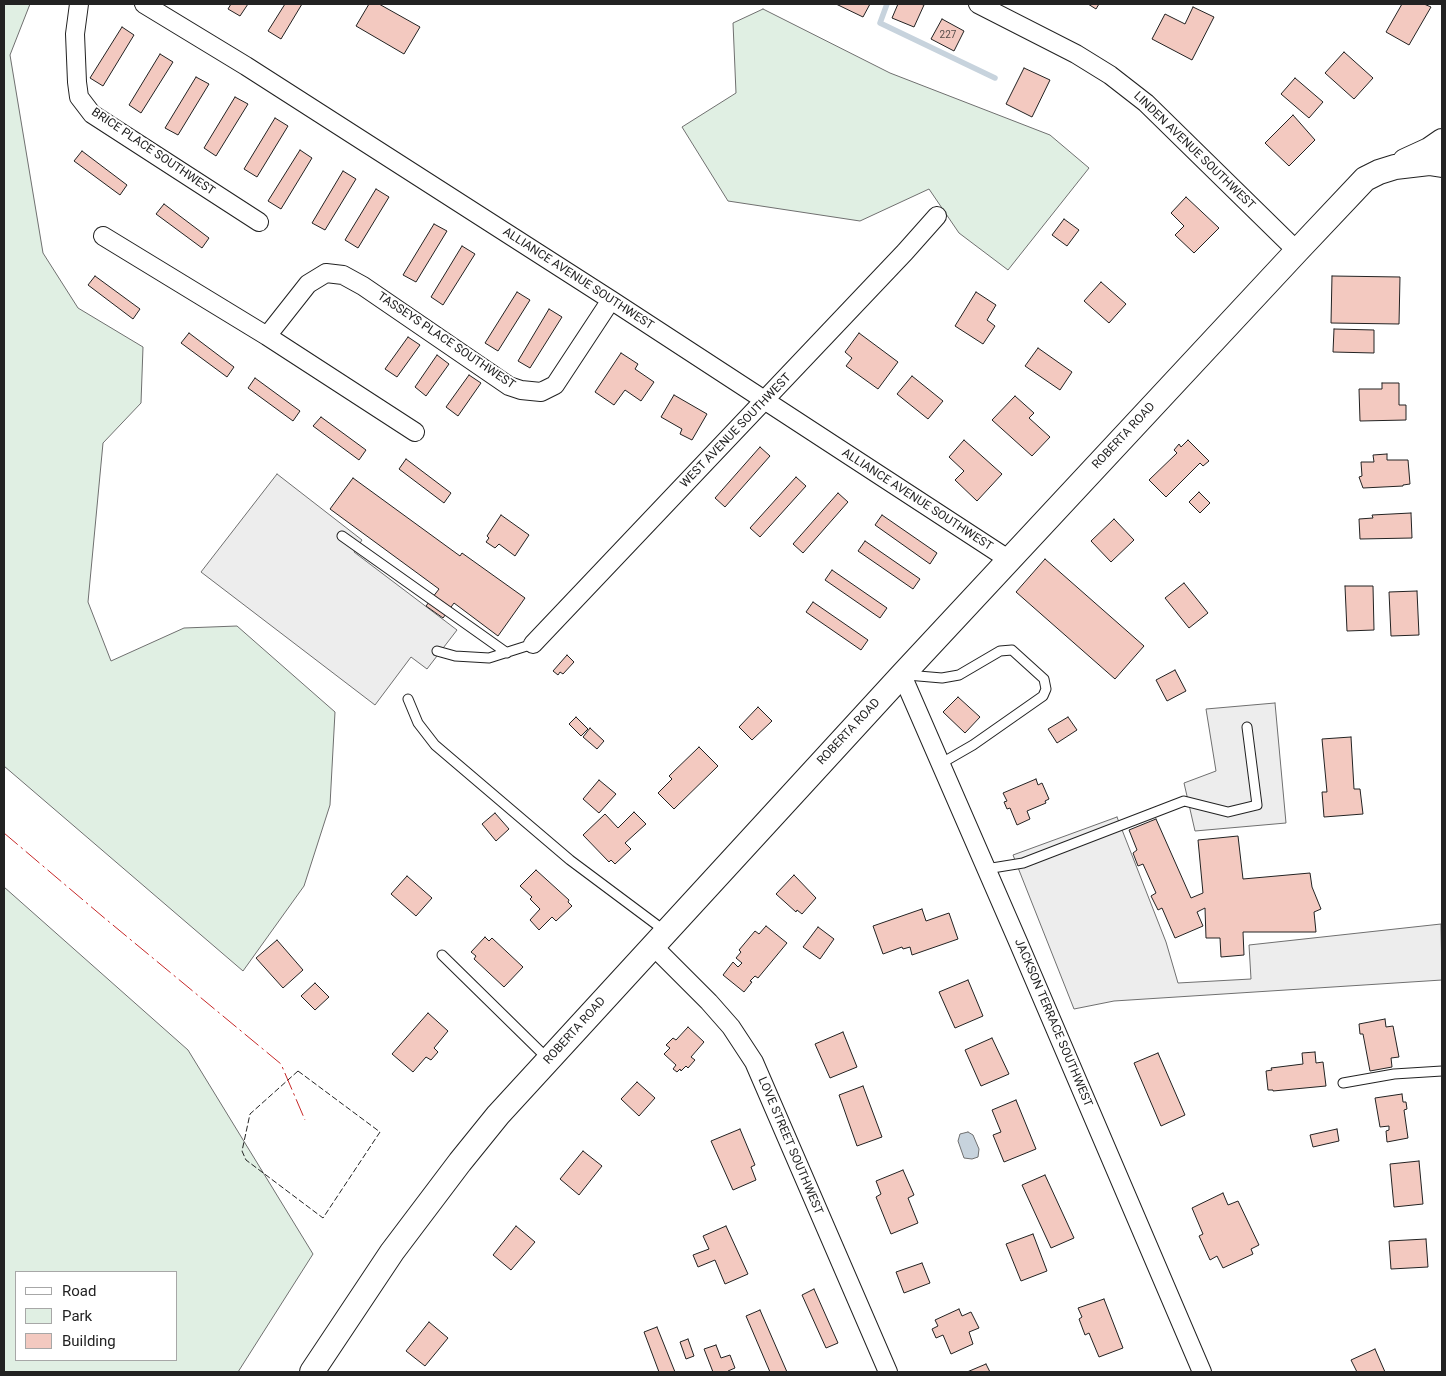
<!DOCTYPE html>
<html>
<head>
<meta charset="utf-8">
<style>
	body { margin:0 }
	#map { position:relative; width:1446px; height:1376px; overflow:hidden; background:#fff; font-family:Roboto,sans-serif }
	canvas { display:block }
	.frame { position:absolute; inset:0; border:5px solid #222; pointer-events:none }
	.legend { position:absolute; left:15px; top:1271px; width:162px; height:90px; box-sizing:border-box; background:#fff; border:1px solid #a7a7a7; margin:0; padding:6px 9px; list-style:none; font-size:15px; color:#222 }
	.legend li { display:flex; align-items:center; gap:10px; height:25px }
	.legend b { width:25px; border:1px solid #a7a7a7 }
</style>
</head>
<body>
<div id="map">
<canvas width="1446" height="1376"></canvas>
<div class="frame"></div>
<ul class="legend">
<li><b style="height:6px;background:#fff"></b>Road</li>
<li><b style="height:14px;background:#e0efe3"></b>Park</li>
<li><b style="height:14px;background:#f3c9c0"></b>Building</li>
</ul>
</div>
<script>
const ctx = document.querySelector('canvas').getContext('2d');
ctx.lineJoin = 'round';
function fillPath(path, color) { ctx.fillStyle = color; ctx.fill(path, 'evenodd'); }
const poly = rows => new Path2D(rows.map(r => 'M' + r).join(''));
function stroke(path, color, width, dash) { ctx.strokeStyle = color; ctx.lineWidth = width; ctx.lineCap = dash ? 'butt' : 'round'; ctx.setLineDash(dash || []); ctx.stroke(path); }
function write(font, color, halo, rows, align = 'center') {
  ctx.font = font + ' Roboto,sans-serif'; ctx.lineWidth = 4; ctx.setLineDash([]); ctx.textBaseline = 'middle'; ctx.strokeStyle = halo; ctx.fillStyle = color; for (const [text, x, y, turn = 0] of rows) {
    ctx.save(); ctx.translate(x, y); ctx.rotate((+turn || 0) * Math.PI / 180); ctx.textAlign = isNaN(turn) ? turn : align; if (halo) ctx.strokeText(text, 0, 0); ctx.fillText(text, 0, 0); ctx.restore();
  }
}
const green = poly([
	[4,4,30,4,10,55,43,253,78,308,143,347,141,403,103,443,88,602,111,661,184,628,237,626,335,712,330,805,304,886,243,971,4,766,4,4],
	[763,9,890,73,1050,135,1089,168,1008,270,959,233,929,189,860,221,728,201,682,127,736,93,733,23,763,9],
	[4,887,188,1050,313,1254,238,1372,4,1372,4,887],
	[16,1272,176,1272,176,1360,16,1360,16,1272]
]);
fillPath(green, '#e0efe3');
stroke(green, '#6f6f6f', 1);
const parking = poly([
	[277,474,362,540,354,552,457,630,427,669,411,657,375,705,201,572,277,474],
	[1275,703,1286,823,1195,831,1184,783,1216,771,1206,709,1275,703],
	[1117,817,1166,942,1178,983,1251,979,1249,945,1441,924,1442,980,1114,1001,1074,1009,1013,855,1117,817]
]);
fillPath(parking, '#ededed');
stroke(parking, '#6f6f6f', 1);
const water = poly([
	[968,1132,973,1135,979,1149,978,1157,972,1159,964,1158,958,1141,960,1134,968,1132]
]);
fillPath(water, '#c7d3dd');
stroke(water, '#6f6f6f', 1);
stroke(poly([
	[887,4,880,23,995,78]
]), '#c7d3dd', 5.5);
const building = poly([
	[231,4,248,4,240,16,228,9,231,4],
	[285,4,302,4,281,39,268,31,285,4],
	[369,4,379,4,420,27,404,54,356,26,369,4],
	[836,4,870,4,863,17,836,4],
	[898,4,920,4,924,5,914,27,892,18,898,4],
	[1088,4,1099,4,1096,9,1088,4],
	[1402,4,1424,4,1431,7,1409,45,1386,32,1402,4],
	[1193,7,1214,17,1192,60,1152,39,1165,14,1185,24,1193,7],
	[942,19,964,31,954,51,931,39,942,19],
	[122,27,134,35,103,86,90,78,122,27],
	[1344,52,1373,78,1354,99,1325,73,1344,52],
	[160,54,173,62,141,113,129,105,160,54],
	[1024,68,1050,80,1032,117,1006,104,1024,68],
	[196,77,209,84,178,135,165,128,196,77],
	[1295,78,1323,102,1309,118,1281,94,1295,78],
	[235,97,248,104,216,156,204,148,235,97],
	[1293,115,1315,140,1289,166,1265,143,1293,115],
	[275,118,288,126,257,177,244,169,275,118],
	[300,150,312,158,281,209,268,201,300,150],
	[82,151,127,185,120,195,74,161,82,151],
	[343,171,356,179,325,230,312,223,343,171],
	[376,189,389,197,358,248,345,240,376,189],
	[1186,197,1219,228,1194,253,1175,235,1184,226,1171,213,1186,197],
	[164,204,209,238,202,248,156,214,164,204],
	[1064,219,1079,230,1067,246,1052,235,1064,219],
	[434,224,447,231,416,282,403,275,434,224],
	[462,246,475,254,443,305,431,297,462,246],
	[95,276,140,309,133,319,88,285,95,276],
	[1332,276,1400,277,1399,324,1331,323,1332,276],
	[1101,282,1126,304,1109,323,1084,301,1101,282],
	[517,292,530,300,498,351,485,343,517,292],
	[976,292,996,305,987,320,995,326,983,344,955,326,976,292],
	[549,309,562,317,530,368,518,361,549,309],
	[1334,329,1374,330,1374,353,1333,352,1334,329],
	[189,333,234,367,227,377,181,343,189,333],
	[859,333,898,362,878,389,846,366,852,358,845,352,859,333],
	[408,337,420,345,397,377,385,369,408,337],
	[1038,348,1072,372,1060,390,1025,366,1038,348],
	[621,353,638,364,635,369,654,382,641,401,625,390,614,405,595,392,621,353],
	[437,355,449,364,426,396,415,387,437,355],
	[469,375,481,383,458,416,446,407,469,375],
	[912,376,943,401,928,419,897,394,912,376],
	[255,378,300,411,293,421,248,388,255,378],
	[1382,383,1399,383,1399,405,1406,405,1406,420,1360,421,1359,389,1382,389,1382,383],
	[674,395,707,414,692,440,680,434,682,429,661,417,674,395],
	[1015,396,1034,413,1029,418,1050,437,1032,456,992,420,1015,396],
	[321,417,366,450,359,460,313,426,321,417],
	[964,440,1002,474,977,501,955,480,964,471,949,457,964,440],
	[1188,440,1209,461,1203,466,1200,463,1166,497,1149,480,1177,453,1174,450,1179,444,1181,447,1188,440],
	[760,447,770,456,725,507,715,498,760,447],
	[1387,454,1387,460,1408,460,1410,484,1403,485,1403,486,1363,488,1359,477,1362,476,1361,462,1374,462,1373,455,1387,454],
	[406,459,451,493,444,503,399,469,406,459],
	[796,477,806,486,760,537,750,528,796,477],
	[353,478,460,556,462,553,525,598,498,636,454,603,443,618,426,606,439,589,330,509,353,478],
	[1199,492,1210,503,1200,513,1189,502,1199,492],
	[838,493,848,502,803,553,793,544,838,493],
	[1411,513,1412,538,1360,539,1359,519,1373,518,1372,515,1411,513],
	[501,515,529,535,515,556,499,544,495,548,486,542,489,538,487,536,501,515],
	[882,515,937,553,930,564,875,525,882,515],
	[1114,519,1134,540,1111,562,1091,541,1114,519],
	[865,541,920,579,913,589,858,551,865,541],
	[1045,559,1144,646,1115,679,1016,592,1045,559],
	[832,570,887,608,880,618,825,580,832,570],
	[1184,583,1208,613,1189,628,1165,598,1184,583],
	[1345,586,1373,586,1374,630,1347,631,1345,586],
	[1417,591,1419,635,1391,636,1389,592,1417,591],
	[813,602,868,640,861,650,806,612,813,602],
	[567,655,574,662,563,674,560,672,558,675,553,671,567,655],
	[1175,670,1186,691,1167,701,1156,680,1175,670],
	[958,697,980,717,965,733,943,712,958,697],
	[758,707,772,721,752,740,739,727,758,707],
	[576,717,588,729,581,736,569,724,576,717],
	[1068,717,1077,730,1057,743,1048,729,1068,717],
	[590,728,604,741,597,749,583,737,590,728],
	[1351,737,1354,789,1360,789,1363,814,1324,817,1322,792,1327,792,1322,739,1351,737],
	[699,747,718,766,674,809,658,793,672,779,669,776,699,747],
	[1036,779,1038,785,1042,783,1049,799,1045,801,1046,803,1027,811,1030,819,1017,825,1010,808,1007,809,1004,802,1007,801,1003,793,1036,779],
	[599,780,616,794,599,813,583,799,599,780],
	[634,812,646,824,625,843,631,849,615,864,611,860,609,862,583,835,605,814,618,828,634,812],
	[495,813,509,829,496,841,482,824,495,813],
	[1156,819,1191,898,1203,893,1198,840,1238,836,1243,879,1310,873,1312,887,1321,909,1314,912,1316,932,1243,932,1244,955,1221,957,1220,938,1206,938,1205,908,1197,912,1203,926,1175,938,1162,908,1158,910,1151,896,1156,893,1143,864,1138,866,1133,853,1137,850,1129,830,1156,819],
	[536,870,569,900,568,902,572,906,556,921,552,917,539,930,530,920,540,909,530,899,532,897,520,886,536,870],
	[794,875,816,898,802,914,797,910,796,912,776,894,794,875],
	[407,876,432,898,416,916,391,894,407,876],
	[922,909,926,921,949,913,958,939,912,955,910,947,903,949,902,947,883,954,873,926,922,909],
	[766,926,787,943,758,978,755,976,750,981,752,982,744,992,723,975,733,962,738,967,742,963,736,958,741,952,739,950,755,931,759,934,766,926],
	[818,927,834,939,820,959,803,947,818,927],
	[485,937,489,941,492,938,523,967,504,987,474,959,476,956,471,952,485,937],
	[277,940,303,970,283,988,256,958,277,940],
	[968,980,983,1016,955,1028,939,992,968,980],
	[315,983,329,997,315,1010,301,996,315,983],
	[428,1013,448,1031,434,1048,438,1052,431,1060,426,1057,413,1072,392,1054,428,1013],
	[1385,1019,1386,1027,1393,1026,1399,1057,1391,1058,1392,1067,1370,1071,1363,1034,1360,1034,1359,1024,1385,1019],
	[688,1027,704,1042,691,1057,695,1060,688,1068,686,1066,681,1071,680,1069,677,1072,673,1069,676,1065,664,1054,670,1048,666,1045,673,1038,676,1040,688,1027],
	[843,1032,857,1067,830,1078,815,1044,843,1032],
	[992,1038,1009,1074,981,1086,965,1050,992,1038],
	[1315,1052,1316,1063,1323,1062,1326,1086,1273,1091,1273,1090,1268,1090,1266,1071,1272,1070,1271,1068,1303,1064,1302,1053,1315,1052],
	[1158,1053,1185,1115,1161,1126,1134,1063,1158,1053],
	[637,1082,655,1098,639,1116,621,1099,637,1082],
	[863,1086,882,1137,857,1146,839,1095,863,1086],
	[1402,1094,1403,1102,1406,1102,1407,1109,1404,1110,1408,1138,1387,1142,1386,1131,1389,1130,1389,1126,1380,1127,1375,1098,1402,1094],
	[1016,1100,1036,1149,1004,1162,993,1135,1001,1132,992,1110,1016,1100],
	[740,1129,755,1165,751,1167,756,1180,733,1190,711,1141,740,1129],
	[1337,1129,1339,1141,1313,1147,1310,1135,1337,1129],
	[583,1151,602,1166,579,1195,560,1179,583,1151],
	[1419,1161,1423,1204,1394,1207,1390,1164,1419,1161],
	[903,1170,914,1195,908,1198,918,1223,891,1234,876,1197,881,1194,876,1181,903,1170],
	[1045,1175,1074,1238,1051,1248,1022,1185,1045,1175],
	[1223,1193,1228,1205,1238,1201,1259,1245,1251,1249,1253,1254,1223,1268,1217,1256,1210,1260,1199,1236,1203,1234,1192,1208,1223,1193],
	[516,1226,535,1242,511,1270,493,1255,516,1226],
	[726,1226,748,1274,725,1284,715,1260,698,1267,693,1255,709,1249,703,1236,726,1226],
	[1033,1234,1047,1271,1021,1281,1006,1244,1033,1234],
	[1426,1239,1428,1267,1391,1269,1389,1241,1426,1239],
	[922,1263,930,1283,904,1293,896,1272,922,1263],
	[814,1289,838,1343,826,1348,802,1295,814,1289],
	[1104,1299,1123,1348,1099,1357,1089,1333,1085,1335,1079,1319,1082,1317,1078,1308,1104,1299],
	[959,1309,962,1316,971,1312,979,1328,969,1332,973,1344,951,1354,943,1335,936,1338,932,1329,938,1326,935,1320,959,1309],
	[760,1310,787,1372,770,1372,746,1316,760,1310],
	[429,1322,448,1338,425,1366,406,1351,429,1322],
	[657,1327,675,1372,659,1372,644,1332,657,1327],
	[688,1339,694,1356,686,1359,680,1342,688,1339],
	[716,1345,721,1358,730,1355,735,1368,728,1371,728,1372,713,1372,704,1349,716,1345],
	[1375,1349,1385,1372,1357,1372,1351,1360,1375,1349],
	[986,1364,990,1372,967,1372,986,1364]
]);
fillPath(building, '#f3c9c0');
stroke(building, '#222', 1);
const lane = poly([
	[342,536,507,653],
	[437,651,455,656,489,658,533,644],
	[907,675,942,678,959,675,1000,651,1012,650,1044,679,1046,689,1043,696,973,745,940,764],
	[408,699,418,723,435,745,570,860,665,931],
	[986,869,1023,863,1184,801,1228,812,1257,805,1247,727],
	[442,955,548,1059],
	[1343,1083,1394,1074,1442,1071]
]);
const street = poly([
	[79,4,75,34,77,82,79,97,92,114,259,222],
	[144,4,246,66,611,300,1008,559],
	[978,4,1076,54,1110,75,1146,103,1297,251],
	[103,236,267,336,415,432],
	[267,336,308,284,326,273,343,275,363,286,509,386,521,390,541,392,555,385,611,300],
	[533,644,905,252,937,216],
	[902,675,1019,944,1202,1372],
	[652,945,709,1002,731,1027,754,1062,888,1372]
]);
const secondary = poly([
	[1405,161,1429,150,1442,141],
	[312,1372,392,1252,460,1162,498,1115,902,675,1297,251,1365,179,1379,172,1395,167,1429,163,1442,165]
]);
stroke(lane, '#222', 11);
stroke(street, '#222', 20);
stroke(secondary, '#222', 26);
stroke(lane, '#fff', 9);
stroke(street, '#fff', 18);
stroke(secondary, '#fff', 24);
stroke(poly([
	[298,1071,380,1132,323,1218,246,1160,242,1151,250,1114,298,1071]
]), '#222', 1, [6, 2.5]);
stroke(poly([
	[4,833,102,916,281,1064,305,1120]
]), '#c62828', 1, [18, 4, 2.5, 4]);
write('10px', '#564c4a', null, [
	["227",948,35]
]);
write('12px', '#222', '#fff', [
	["LINDEN AVENUE SOUTHWEST",1194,151,44],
	["BRICE PLACE SOUTHWEST",153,152,34],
	["ALLIANCE AVENUE SOUTHWEST",578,279,33],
	["TASSEYS PLACE SOUTHWEST",446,341,34],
	["WEST AVENUE SOUTHWEST",736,431,-46],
	["ROBERTA ROAD",1124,436,-47],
	["ALLIANCE AVENUE SOUTHWEST",917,500,33],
	["ROBERTA ROAD",849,732,-47],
	["JACKSON TERRACE SOUTHWEST",1053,1023,67],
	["ROBERTA ROAD",575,1031,-48],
	["LOVE STREET SOUTHWEST",790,1146,67]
]);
</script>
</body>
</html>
